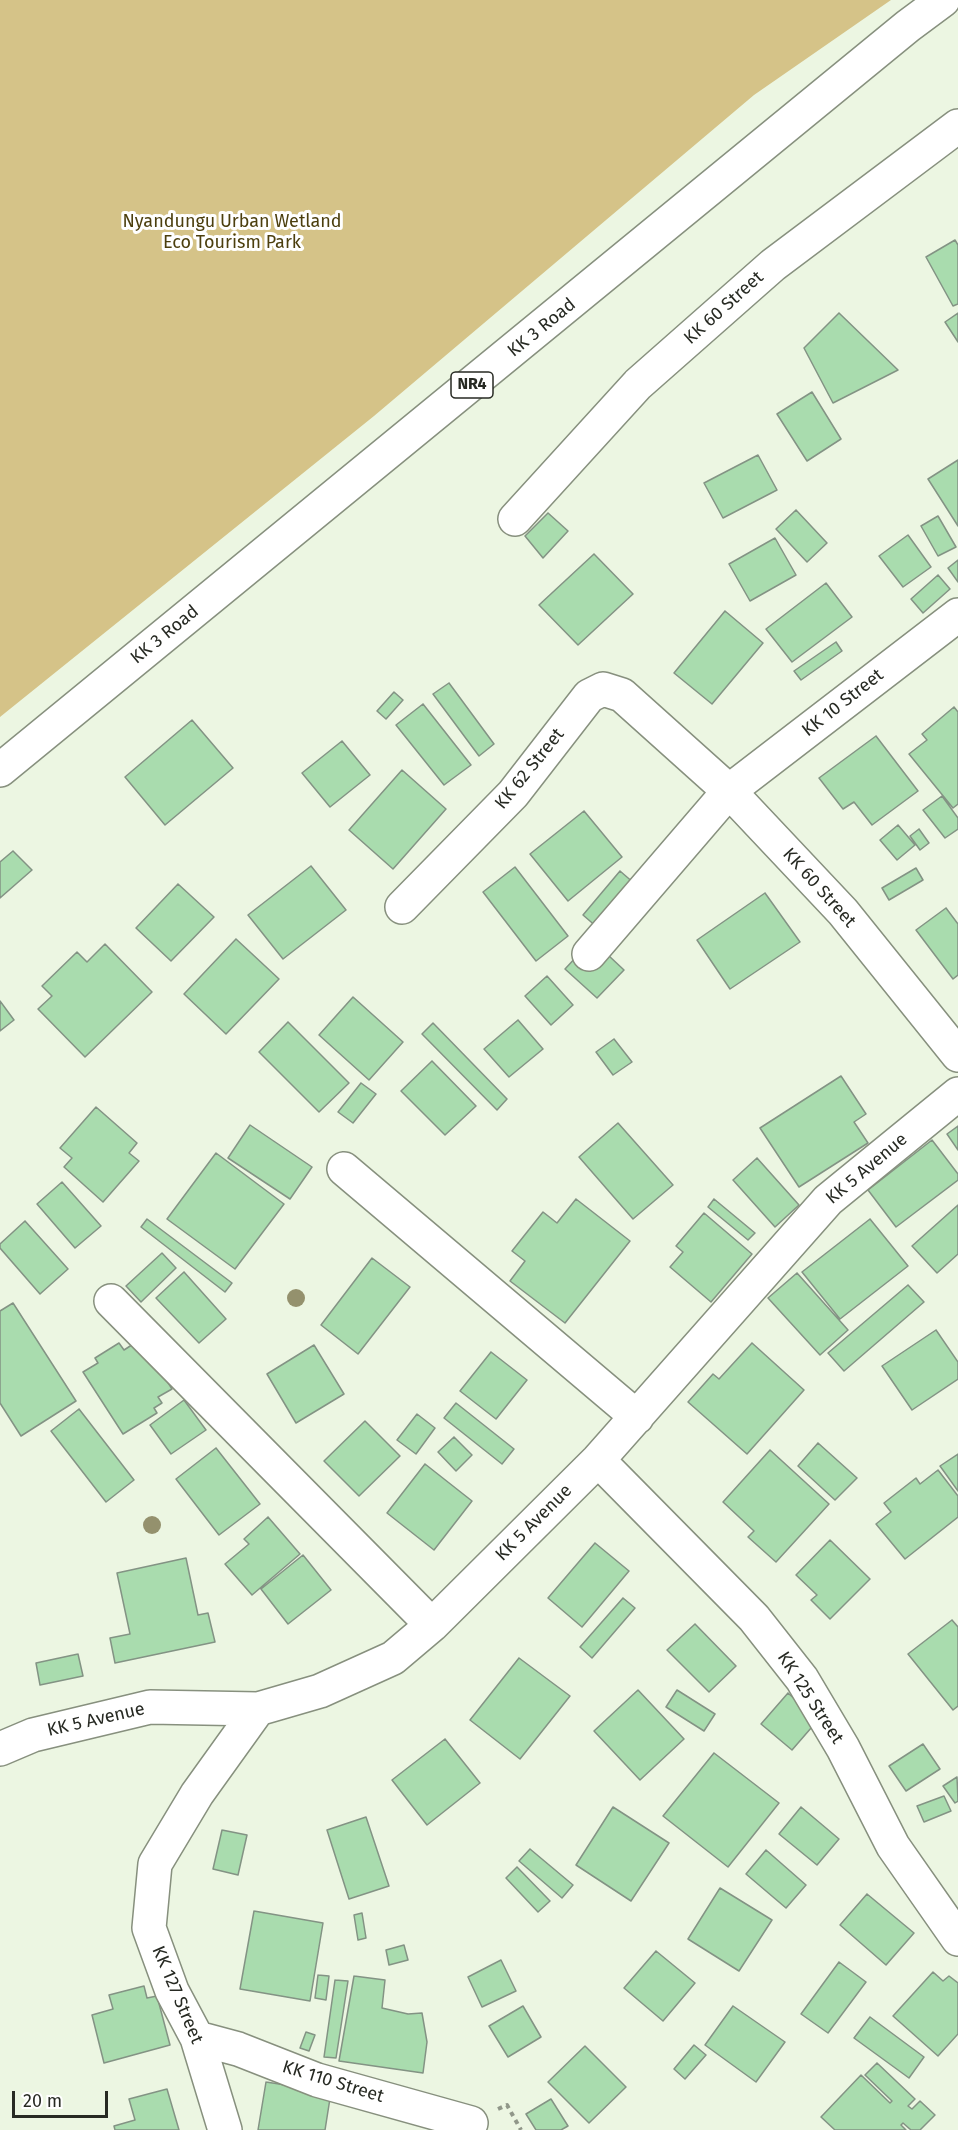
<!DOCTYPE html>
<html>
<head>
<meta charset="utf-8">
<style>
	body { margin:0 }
	#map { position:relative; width:958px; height:2130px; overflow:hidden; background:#ecf6e2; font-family:"Fira Sans",sans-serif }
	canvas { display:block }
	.scale { position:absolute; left:12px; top:2091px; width:96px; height:27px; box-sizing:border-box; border:3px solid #272a23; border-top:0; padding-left:8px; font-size:18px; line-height:21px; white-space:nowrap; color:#272a23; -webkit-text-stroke:4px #fff; paint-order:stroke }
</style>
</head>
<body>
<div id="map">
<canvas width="958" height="2130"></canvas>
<div class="scale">20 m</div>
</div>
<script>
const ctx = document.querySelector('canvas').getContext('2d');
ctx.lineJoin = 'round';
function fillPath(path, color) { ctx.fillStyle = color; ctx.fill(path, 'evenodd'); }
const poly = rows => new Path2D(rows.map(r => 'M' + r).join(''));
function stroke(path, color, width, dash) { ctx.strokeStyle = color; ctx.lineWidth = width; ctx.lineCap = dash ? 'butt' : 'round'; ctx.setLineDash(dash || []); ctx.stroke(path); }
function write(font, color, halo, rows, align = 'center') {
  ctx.font = font + ' "Fira Sans",sans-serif'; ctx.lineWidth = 6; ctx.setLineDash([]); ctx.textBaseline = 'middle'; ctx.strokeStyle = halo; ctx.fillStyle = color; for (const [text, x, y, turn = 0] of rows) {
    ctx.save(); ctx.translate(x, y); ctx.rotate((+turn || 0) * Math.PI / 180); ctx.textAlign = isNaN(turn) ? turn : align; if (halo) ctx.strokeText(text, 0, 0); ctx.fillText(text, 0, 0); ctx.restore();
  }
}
fillPath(poly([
	[0,0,891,0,754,95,374,416,0,717]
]), '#d5c388');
const building = poly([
	[955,240,958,245,958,304,953,306,926,257,955,240],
	[839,313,898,370,833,403,804,348,839,313],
	[958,313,958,342,945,322,958,313],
	[812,392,841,439,807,461,777,414,812,392],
	[758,455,777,490,723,518,704,483,758,455],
	[958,460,958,526,928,479,958,460],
	[796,510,827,543,807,562,776,529,796,510],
	[548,513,568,531,543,558,525,536,548,513],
	[938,516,956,547,938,556,921,526,938,516],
	[908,535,931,567,903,587,879,556,908,535],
	[775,538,796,575,750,601,729,564,775,538],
	[594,554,633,594,578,645,539,605,594,554],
	[958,560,958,582,948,568,958,560],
	[938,575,950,589,923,613,911,599,938,575],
	[826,583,852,617,792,662,766,629,826,583],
	[725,611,763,643,712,704,674,673,725,611],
	[836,642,842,651,801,680,794,671,836,642],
	[449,683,494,744,479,756,433,694,449,683],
	[394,692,403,700,386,719,377,711,394,692],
	[423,704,471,765,444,785,396,725,423,704],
	[954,707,958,712,958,804,953,808,909,754,927,740,922,734,954,707],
	[192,720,233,768,165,825,125,777,192,720],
	[876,736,918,791,872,825,854,802,843,809,819,778,876,736],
	[342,741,370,775,330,807,302,773,342,741],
	[402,770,446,809,393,869,349,830,402,770],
	[942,796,958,818,958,829,945,838,923,810,942,796],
	[584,811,622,857,568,901,530,854,584,811],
	[898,825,915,845,897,860,880,840,898,825],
	[919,829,929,843,920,850,910,836,919,829],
	[13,851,32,870,0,898,0,862,13,851],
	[311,866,346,910,283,959,248,915,311,866],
	[515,867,568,936,536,961,483,892,515,867],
	[916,868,923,880,889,900,882,888,916,868],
	[620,871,635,884,598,928,583,915,620,871],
	[178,884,214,917,171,961,136,928,178,884],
	[765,893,800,942,730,989,697,940,765,893],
	[946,908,958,924,958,975,953,979,916,930,946,908],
	[236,939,279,979,226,1034,184,994,236,939],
	[592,940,624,970,597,998,565,969,592,940],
	[105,944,152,992,85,1057,38,1009,52,996,42,986,77,952,87,962,105,944],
	[547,976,573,1005,551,1025,525,996,547,976],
	[353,997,403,1042,369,1080,319,1035,353,997],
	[0,1001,14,1020,0,1031,0,1001],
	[518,1020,543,1049,509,1077,484,1049,518,1020],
	[288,1022,349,1083,319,1112,259,1052,288,1022],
	[433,1023,507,1099,497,1110,422,1034,433,1023],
	[614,1039,632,1062,613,1075,596,1052,614,1039],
	[432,1061,476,1106,445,1135,401,1091,432,1061],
	[841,1076,866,1114,854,1122,868,1143,799,1187,760,1128,841,1076],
	[361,1083,376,1094,353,1123,338,1112,361,1083],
	[96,1107,137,1143,129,1153,139,1161,103,1202,64,1167,72,1158,60,1148,96,1107],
	[618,1123,673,1185,633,1219,579,1157,618,1123],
	[250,1125,312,1167,290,1199,228,1158,250,1125],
	[958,1126,958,1150,947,1134,958,1126],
	[932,1140,958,1174,958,1180,896,1227,868,1190,932,1140],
	[216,1153,284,1204,235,1269,167,1219,216,1153],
	[757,1158,799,1205,775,1227,733,1180,757,1158],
	[62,1182,101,1226,75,1248,37,1204,62,1182],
	[576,1199,630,1241,565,1323,510,1281,525,1261,512,1251,543,1212,557,1223,576,1199],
	[714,1199,755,1233,748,1240,708,1207,714,1199],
	[958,1205,958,1254,937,1273,912,1246,958,1205],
	[704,1213,752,1254,711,1302,670,1267,683,1252,676,1246,704,1213],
	[147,1219,232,1283,225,1292,141,1227,147,1219],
	[870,1219,908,1266,840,1319,802,1272,870,1219],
	[25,1221,68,1269,40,1294,0,1248,0,1244,25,1221],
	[162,1253,176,1268,141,1302,126,1286,162,1253],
	[372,1258,410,1287,358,1354,321,1325,372,1258],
	[184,1272,226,1319,199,1343,156,1298,184,1272],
	[797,1273,848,1330,820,1355,768,1298,797,1273],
	[908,1285,924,1302,844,1371,828,1353,908,1285],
	[13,1303,76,1401,21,1436,0,1403,0,1311,13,1303],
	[936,1330,958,1362,958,1379,912,1410,882,1366,936,1330],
	[141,1339,172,1389,158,1397,162,1403,154,1408,157,1413,123,1434,83,1372,98,1363,95,1358,119,1343,124,1350,141,1339],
	[752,1343,804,1390,747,1454,688,1402,713,1374,719,1379,752,1343],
	[314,1345,344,1394,296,1423,267,1374,314,1345],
	[491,1352,527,1380,496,1419,460,1391,491,1352],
	[184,1400,206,1430,171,1454,150,1425,184,1400],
	[456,1403,514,1449,502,1464,444,1418,456,1403],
	[79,1409,134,1480,106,1502,51,1431,79,1409],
	[417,1414,435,1428,416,1454,397,1440,417,1414],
	[365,1421,400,1456,359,1496,324,1461,365,1421],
	[454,1437,472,1455,456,1471,438,1452,454,1437],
	[818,1443,857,1478,835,1500,798,1466,818,1443],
	[216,1448,260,1504,219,1535,176,1479,216,1448],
	[770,1450,829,1504,776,1562,748,1537,754,1531,723,1502,770,1450],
	[958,1454,958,1491,940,1466,958,1454],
	[425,1464,472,1501,434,1550,387,1513,425,1464],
	[938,1470,958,1496,958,1517,905,1559,876,1524,891,1512,884,1503,916,1478,920,1484,938,1470],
	[268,1517,300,1554,252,1595,225,1564,249,1544,244,1539,268,1517],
	[830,1540,870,1579,830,1619,811,1600,817,1595,796,1575,830,1540],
	[595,1543,629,1571,582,1627,548,1598,595,1543],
	[303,1555,331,1590,288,1624,261,1589,303,1555],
	[186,1558,198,1615,208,1613,215,1642,115,1663,110,1638,130,1634,117,1573,186,1558],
	[623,1598,635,1608,592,1658,580,1647,623,1598],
	[952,1620,958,1627,958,1706,953,1710,908,1654,952,1620],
	[695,1624,736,1666,709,1692,667,1650,695,1624],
	[78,1654,83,1676,40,1685,36,1663,78,1654],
	[519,1658,570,1696,520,1759,470,1720,519,1658],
	[638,1690,684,1739,640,1780,594,1731,638,1690],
	[677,1690,715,1714,704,1731,666,1707,677,1690],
	[788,1693,818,1720,792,1750,761,1724,788,1693],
	[445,1739,480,1783,427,1825,392,1780,445,1739],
	[923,1744,940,1769,906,1791,889,1766,923,1744],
	[714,1753,779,1803,728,1867,663,1816,714,1753],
	[957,1777,958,1801,955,1803,943,1786,957,1777],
	[944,1796,951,1811,924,1822,917,1806,944,1796],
	[613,1807,669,1843,631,1901,576,1865,613,1807],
	[801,1807,839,1839,817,1865,779,1834,801,1807],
	[366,1817,389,1886,349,1899,327,1830,366,1817],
	[222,1830,247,1835,238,1875,213,1869,222,1830],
	[530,1849,573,1885,562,1898,519,1861,530,1849],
	[766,1850,806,1885,786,1908,746,1874,766,1850],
	[517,1867,550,1901,538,1912,506,1878,517,1867],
	[720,1888,772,1920,739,1971,688,1939,720,1888],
	[867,1894,914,1933,886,1965,840,1925,867,1894],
	[254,1911,323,1923,310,2001,240,1989,254,1911],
	[362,1913,366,1938,358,1940,354,1915,362,1913],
	[404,1945,408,1960,389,1965,386,1950,404,1945],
	[656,1951,695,1983,663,2021,624,1988,656,1951],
	[501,1960,516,1991,482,2007,468,1977,501,1960],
	[839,1962,866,1982,828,2033,801,2014,839,1962],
	[933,1972,943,1981,949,1976,958,1983,958,2034,938,2056,893,2016,933,1972],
	[318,1975,329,1976,326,2000,315,1998,318,1975],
	[354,1976,385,1980,382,2008,408,2014,422,2013,427,2042,423,2073,339,2061,354,1976],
	[335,1980,348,1981,336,2058,324,2057,335,1980],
	[144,1986,147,1998,157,1996,170,2045,104,2063,92,2015,113,2009,109,1995,144,1986],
	[523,2006,541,2037,508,2057,489,2026,523,2006],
	[733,2006,785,2042,756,2082,705,2045,733,2006],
	[870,2017,924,2057,909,2078,854,2038,870,2017],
	[306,2032,315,2035,309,2051,300,2048,306,2032],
	[694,2045,706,2055,685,2079,674,2069,694,2045],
	[585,2046,626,2087,589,2123,548,2082,585,2046],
	[877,2063,915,2099,908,2106,912,2109,920,2101,935,2115,920,2130,911,2130,903,2123,901,2125,906,2130,835,2130,821,2117,861,2075,890,2103,892,2101,865,2075,877,2063],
	[266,2082,331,2092,325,2130,258,2130,266,2082],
	[167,2089,179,2130,115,2130,114,2126,135,2120,129,2099,167,2089],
	[551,2099,568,2126,561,2130,536,2130,526,2114,551,2099]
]);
fillPath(building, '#a9dcae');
stroke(building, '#839384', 1.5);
const street = poly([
	[515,519,638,384,773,265,958,126],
	[402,907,513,794,589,696,603,689,622,695,729,791,843,912,958,1055],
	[589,954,729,791,958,615],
	[344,1169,637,1417],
	[111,1301,432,1625],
	[598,1460,754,1618,802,1679,843,1748,893,1846,958,1939],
	[0,1749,33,1735,150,1707,258,1709,320,1691,393,1658,432,1625,598,1460,828,1200,958,1094],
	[197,2038,238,2049,317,2080,471,2123],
	[225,2130,197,2038,172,1991,149,1928,155,1864,197,1794,258,1709]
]);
const highway = poly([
	[0,770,908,26,943,0]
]);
stroke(street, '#87907e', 36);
stroke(highway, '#87907e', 36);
stroke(poly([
	[498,2109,507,2105,521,2130]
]), '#909789', 4, [4.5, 4.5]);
stroke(street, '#fff', 33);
stroke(highway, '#fff', 33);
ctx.fillStyle = '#94916d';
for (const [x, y] of [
	[296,1298],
	[152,1525]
]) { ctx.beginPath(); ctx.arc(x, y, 9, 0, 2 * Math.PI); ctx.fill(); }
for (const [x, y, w] of [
	[472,385,42]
]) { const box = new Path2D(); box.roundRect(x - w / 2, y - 13, w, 26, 4.5); ctx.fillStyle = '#fff'; ctx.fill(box); stroke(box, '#272a23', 1.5); }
write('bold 16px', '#272a23', null, [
	["NR4",472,385]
]);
write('18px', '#4c3f0e', '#fff', [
	["Nyandungu Urban Wetland",232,222],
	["Eco Tourism Park",232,243]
]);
write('18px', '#272a23', '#fff', [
	["KK 60 Street",724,308,-42],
	["KK 3 Road",542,328,-39],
	["KK 3 Road",165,635,-39],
	["KK 10 Street",843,703,-38],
	["KK 62 Street",530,769,-51],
	["KK 60 Street",819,888,48],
	["KK 5 Avenue",867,1169,-40],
	["KK 5 Avenue",534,1523,-45],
	["KK 125 Street",810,1698,57],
	["KK 5 Avenue",96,1720,-13],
	["KK 127 Street",177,1995,67],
	["KK 110 Street",333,2082,17]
]);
</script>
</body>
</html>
